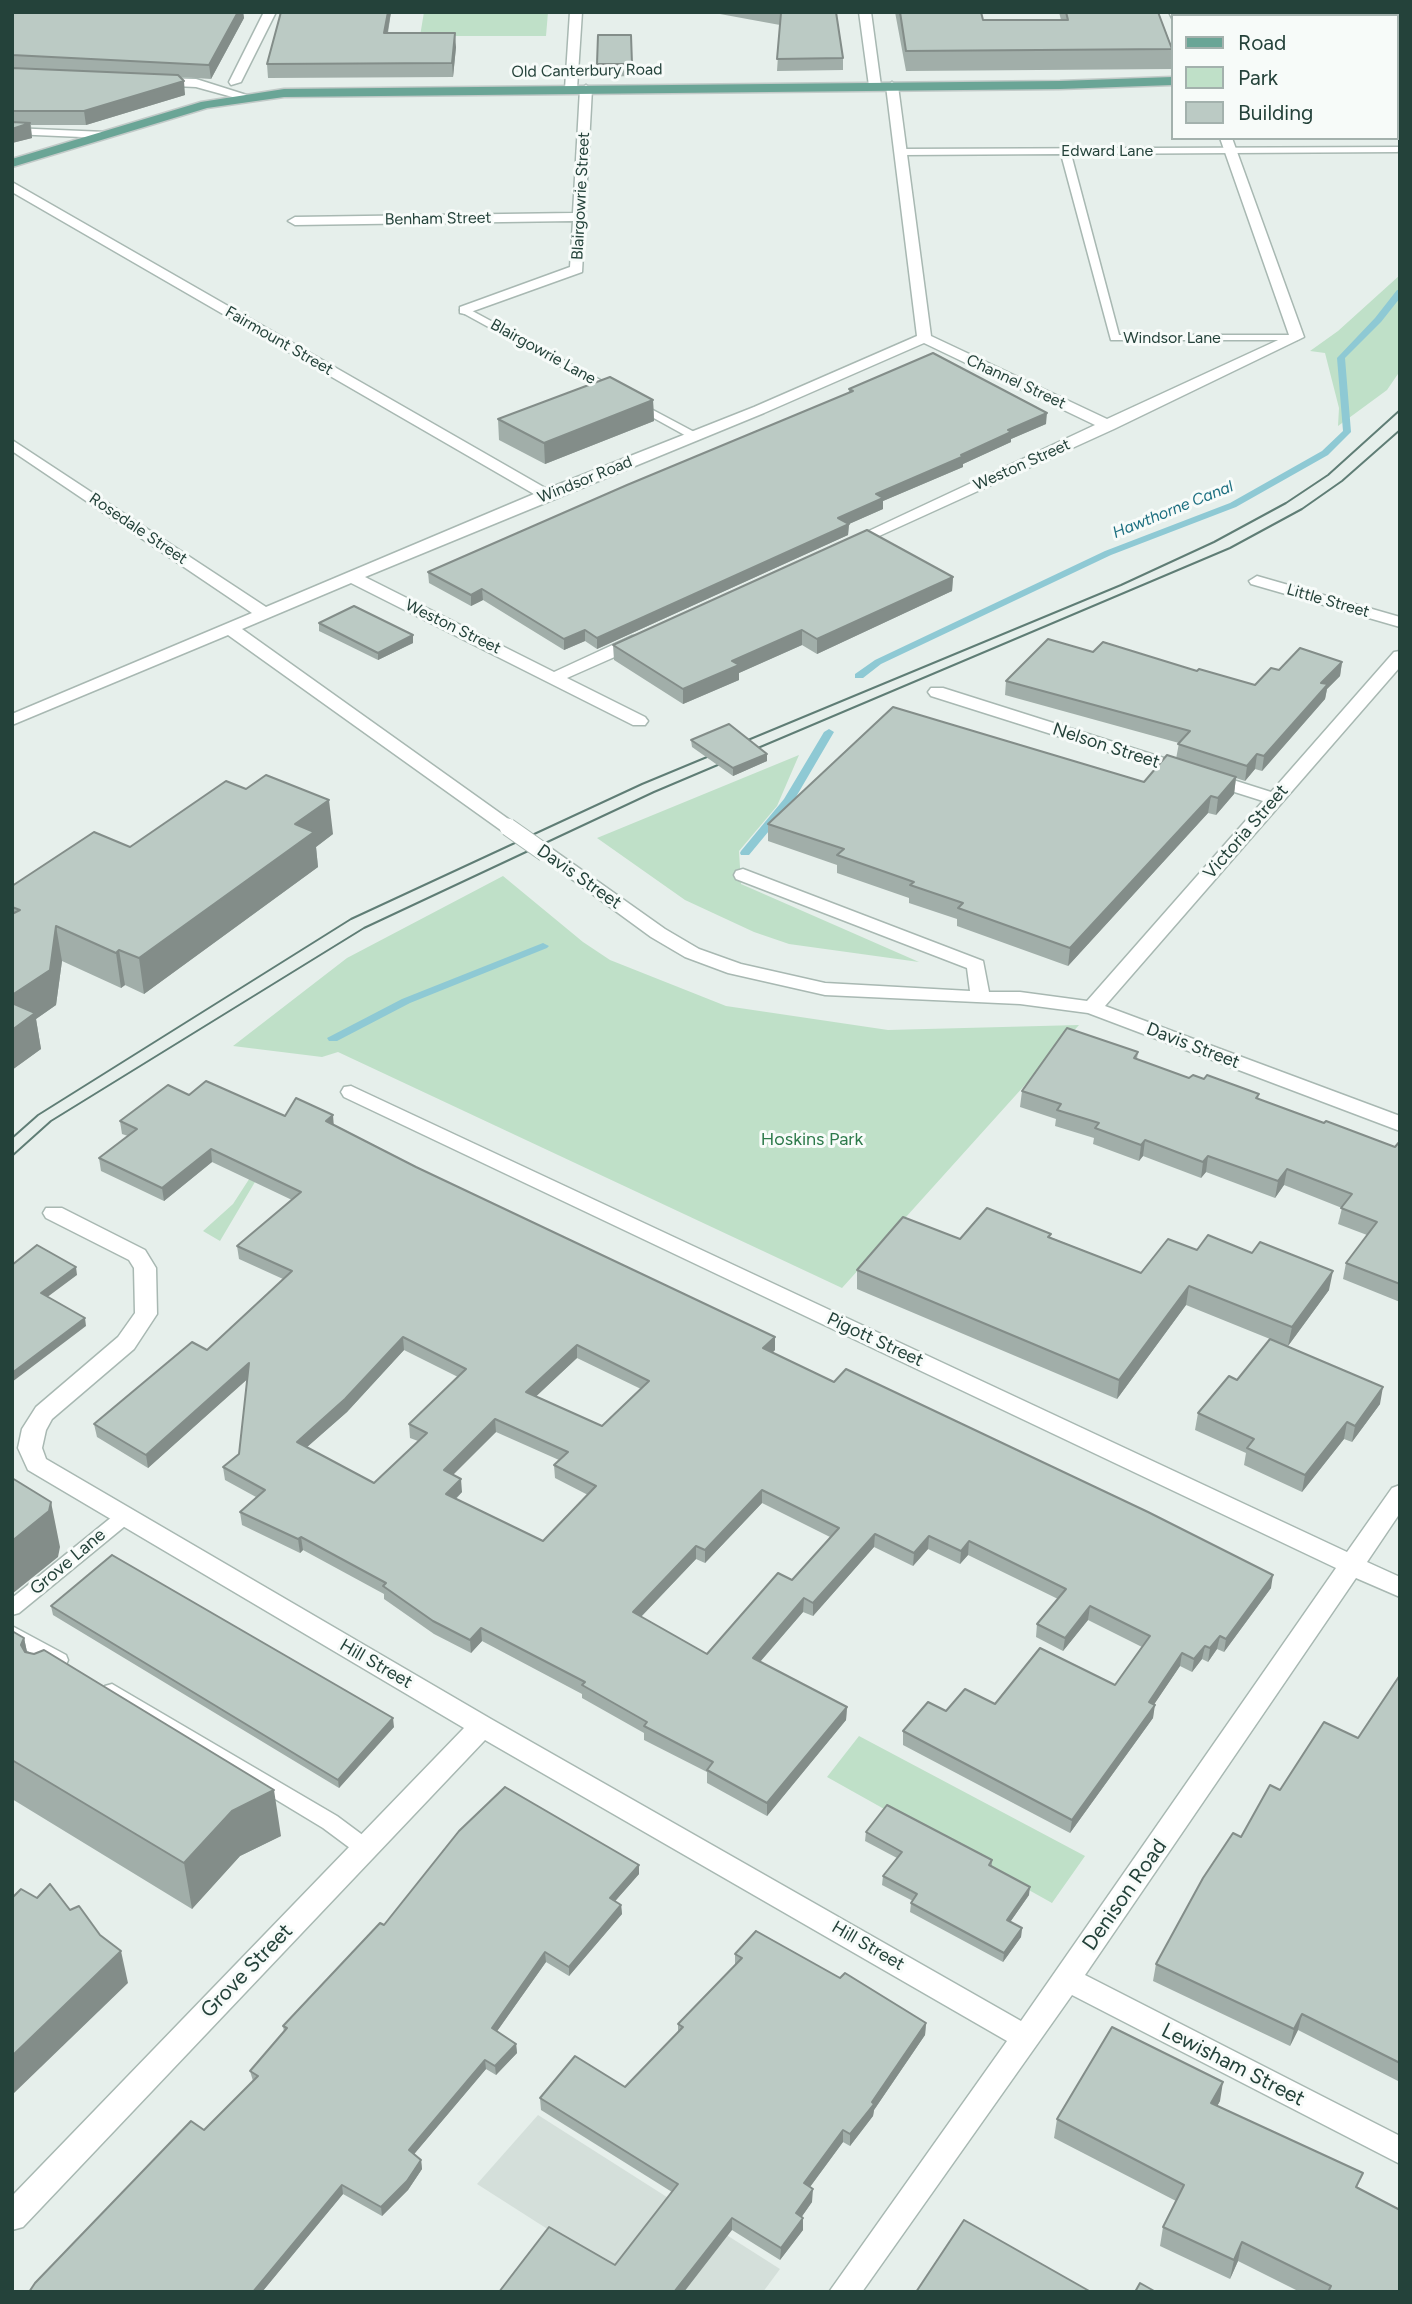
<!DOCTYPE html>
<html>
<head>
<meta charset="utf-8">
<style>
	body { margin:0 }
	#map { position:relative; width:1412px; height:2304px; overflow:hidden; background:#e6efeb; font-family:Figtree,sans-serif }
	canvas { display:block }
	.frame { position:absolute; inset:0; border:14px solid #24423a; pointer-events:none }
	.legend { position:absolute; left:1171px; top:14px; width:228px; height:126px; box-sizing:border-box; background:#f7fbf9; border:2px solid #a3b1ad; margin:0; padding:9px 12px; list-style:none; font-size:21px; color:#24423a }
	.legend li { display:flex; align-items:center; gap:14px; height:35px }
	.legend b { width:35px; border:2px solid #a3b1ad }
</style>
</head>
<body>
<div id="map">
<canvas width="1412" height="2304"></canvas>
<div class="frame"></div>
<ul class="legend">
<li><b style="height:9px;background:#6aa596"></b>Road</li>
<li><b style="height:19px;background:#bfe0c8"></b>Park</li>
<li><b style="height:19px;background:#bbcac4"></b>Building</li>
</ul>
</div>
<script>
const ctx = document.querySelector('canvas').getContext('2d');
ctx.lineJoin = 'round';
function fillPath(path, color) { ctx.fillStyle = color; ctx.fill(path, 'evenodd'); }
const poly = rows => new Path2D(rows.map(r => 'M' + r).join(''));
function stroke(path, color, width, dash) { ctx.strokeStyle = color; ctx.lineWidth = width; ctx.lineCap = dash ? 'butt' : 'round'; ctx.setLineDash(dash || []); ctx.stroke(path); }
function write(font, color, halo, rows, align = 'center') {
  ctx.font = font + ' Figtree,sans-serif'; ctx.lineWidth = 6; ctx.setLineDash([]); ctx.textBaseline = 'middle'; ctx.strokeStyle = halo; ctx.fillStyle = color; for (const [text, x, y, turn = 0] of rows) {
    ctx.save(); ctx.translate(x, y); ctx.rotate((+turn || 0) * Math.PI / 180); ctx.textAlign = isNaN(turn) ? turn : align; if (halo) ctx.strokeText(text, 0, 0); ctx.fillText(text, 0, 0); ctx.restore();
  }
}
fillPath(poly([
	[538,2115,780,2269,763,2292,646,2292,477,2184]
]), '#d4dfda');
fillPath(poly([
	[424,12,548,12,546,36,420,36],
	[1400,275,1400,371,1387,390,1338,426,1339,408,1325,353,1310,351,1338,331],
	[799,755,777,806,739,851,741,884,919,962,789,944,754,932,685,900,597,838],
	[503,876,583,942,610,960,726,1006,888,1030,1079,1025,842,1288,338,1052,322,1057,233,1046,347,958],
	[297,1105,300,1106,220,1241,203,1231,233,1204],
	[859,1736,1085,1856,1052,1903,827,1777]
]), '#bfe0c8');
fillPath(poly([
	[1397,290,1400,290,1400,298,1381,322,1345,358,1351,432,1328,455,1236,507,1111,555,881,664,863,678,855,678,855,674,875,660,1105,551,1230,503,1322,451,1343,431,1337,358,1375,318,1397,290],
	[829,729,834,732,793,802,749,855,741,855,740,853,741,851,784,799,824,732,829,729],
	[543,943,549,946,547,948,410,1003,337,1041,329,1041,327,1038,402,999,543,943]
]), '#8ec9d4');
const lane = poly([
	[12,128,105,132,110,135,105,138,12,134,12,128],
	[1400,147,1400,151,1397,152,1071,154,1119,335,1301,335,1302,337,1297,340,1111,340,1061,154,902,155,897,152,902,149,1400,147],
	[465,307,617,389,619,391,609,393,461,312,460,310,465,307],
	[636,401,698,434,700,436,690,438,632,406,630,404,636,401],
	[124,1510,130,1512,133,1517,130,1522,19,1613,12,1615,12,1598,118,1512,124,1510],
	[12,1626,66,1655,68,1660,66,1665,59,1667,52,1665,12,1642,12,1626],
	[112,1684,337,1816,372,1842,375,1848,372,1854,365,1856,358,1854,323,1828,105,1696,102,1691,105,1686,112,1684]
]);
const street = poly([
	[264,12,276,12,241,82,231,85,229,82,264,12],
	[570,12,582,12,577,89,571,93,565,89,570,12],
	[859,12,871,12,881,86,875,90,869,86,859,12],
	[1169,12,1181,12,1182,16,1172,16,1172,18,1169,12],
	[158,78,196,79,253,97,247,101,196,87,154,85,154,79,158,78],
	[892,82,898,86,931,336,1107,419,1289,335,1220,138,1232,138,1304,337,1114,429,855,547,849,549,841,544,1095,425,924,343,764,413,365,577,554,672,632,636,644,636,646,640,644,644,567,678,645,717,648,721,645,725,633,725,351,583,242,629,514,823,517,827,514,831,502,831,228,635,12,725,12,714,252,613,12,451,12,440,266,607,534,494,12,192,12,182,547,489,754,407,917,336,886,86,892,82],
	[586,85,592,89,582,272,465,314,460,313,460,307,570,267,573,221,295,225,288,221,295,217,573,213,580,89,586,85],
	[1257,576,1400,617,1400,627,1251,584,1249,581,1257,576],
	[1400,651,1400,667,1105,1006,1400,1116,1400,1131,1088,1013,1020,1004,825,995,728,973,685,957,651,937,536,853,538,849,552,849,665,929,699,949,741,964,825,983,970,991,967,968,736,879,734,875,736,871,743,869,983,961,989,992,1020,992,1087,1001,1263,801,931,696,928,692,931,688,943,688,1271,792,1394,652,1400,651],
	[351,1086,1347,1552,1392,1488,1400,1485,1400,1513,1367,1562,1400,1577,1400,1597,1356,1578,1085,1975,1400,2136,1400,2164,1072,1995,862,2292,829,2292,1007,2041,485,1740,23,2227,12,2230,12,2196,464,1728,28,1470,18,1448,22,1429,36,1407,118,1337,135,1313,134,1268,129,1260,46,1218,43,1213,46,1208,62,1208,145,1250,156,1268,157,1314,134,1349,52,1419,46,1430,42,1448,46,1459,491,1719,1021,2021,1336,1568,344,1097,341,1092,344,1087,351,1086]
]);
const primary = poly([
	[1396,56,1400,56,1400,64,1396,64,1396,56],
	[1172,77,1172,85,1060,89,284,97,207,108,12,167,12,159,201,102,284,89,1060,81,1172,77]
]);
stroke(lane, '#a8b8b2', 3);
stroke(street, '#a8b8b2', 3);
stroke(primary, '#c2cac8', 3);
fillPath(lane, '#fff');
fillPath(street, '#fff');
fillPath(primary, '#6aa596');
stroke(poly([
	[12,1138,38,1115,351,919,642,784,1121,585,1214,542,1286,503,1328,475,1400,410],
	[12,1156,51,1121,364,928,654,792,1230,548,1302,509,1342,481,1400,430]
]), '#5f7d75', 2);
const streetBridge = poly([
	[508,827,545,853]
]);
stroke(streetBridge, '#a8b8b2', 19, []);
stroke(streetBridge, '#fff', 17);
fillPath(poly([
	[12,12,243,12,244,18,211,79,180,77,185,95,86,125,31,125,32,138,12,143],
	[281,12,391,12,388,33,456,47,453,77,268,78,267,64],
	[709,12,836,12,843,58,843,70,777,71,780,25],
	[895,12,981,12,983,20,1061,20,1059,12,1158,12,1172,47,1171,69,906,71],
	[1219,12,1384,12,1384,16,1221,16],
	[631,35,632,76,597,77,597,64],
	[849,389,1046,424,1011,439,1011,442,963,464,963,467,883,501,883,509,849,524,848,535,597,649,585,641,564,650,483,600,471,606,429,583,428,572,849,393],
	[653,400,654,421,545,464,499,440,498,419],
	[953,577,952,591,817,654,802,645,739,673,739,680,683,704,614,660,613,645],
	[319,623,413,635,413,643,378,660,319,631],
	[1093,652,1197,671,1255,685,1279,670,1342,662,1340,676,1327,689,1325,699,1262,771,1255,769,1245,781,1236,778,1234,794,1216,815,1208,813,1068,966,957,926,957,919,909,903,909,898,837,873,837,865,768,841,768,824,1144,782,1176,759,1179,743,1005,695,1006,681],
	[691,740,767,754,767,761,733,776,692,747],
	[333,834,316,847,318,867,144,994,125,985,121,988,62,961,56,1005,36,1019,41,1049,12,1070,12,886,130,847],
	[1138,1052,1137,1059,1189,1078,1204,1079,1259,1094,1258,1099,1324,1123,1395,1147,1400,1141,1400,1302,1343,1279,1346,1263,1367,1235,1338,1224,1342,1208,1284,1185,1275,1198,1206,1172,1201,1178,1143,1156,1139,1161,1093,1144,1094,1138,1055,1126,1056,1119,1020,1107,1022,1091],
	[189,1095,285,1116,333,1115,333,1124,775,1350,772,1353,1271,1588,1224,1652,1217,1649,1208,1662,1202,1659,1192,1672,1180,1666,1154,1704,1153,1718,1070,1833,903,1745,903,1731,946,1711,1115,1685,1142,1647,1088,1620,1063,1651,1036,1637,1037,1624,1058,1599,968,1555,960,1564,928,1549,913,1566,874,1547,813,1616,803,1612,760,1662,847,1707,846,1720,767,1816,707,1783,707,1772,644,1740,644,1733,582,1698,582,1694,482,1641,471,1653,434,1634,384,1599,384,1594,303,1550,300,1553,242,1525,240,1512,256,1497,225,1480,223,1467,239,1454,247,1379,148,1468,97,1437,94,1424,207,1350,283,1279,239,1259,237,1246,292,1200,212,1162,164,1201,101,1171,99,1158,128,1136,122,1134,120,1121],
	[404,1350,458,1377,409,1424,410,1438,418,1441,374,1483,307,1447,347,1412],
	[577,1358,641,1389,602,1426,536,1396],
	[496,1432,559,1460,554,1465,555,1478,588,1495,543,1541,456,1499,462,1492,453,1474],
	[762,1503,830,1537,792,1580,707,1654,641,1617,696,1559,705,1563],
	[1051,1234,1050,1237,1141,1273,1197,1250,1329,1290,1288,1346,1380,1404,1352,1442,1344,1439,1302,1492,1244,1465,1246,1453,1195,1430,1198,1413,1237,1380,1270,1339,1186,1305,1117,1399,857,1289,857,1270,960,1239],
	[51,1606,394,1727,339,1788,53,1615],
	[12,1631,24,1638,27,1652,281,1836,240,1856,192,1909,12,1799],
	[1400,1675,1400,2082,1298,2030,1290,2046,1153,1981,1156,1964,1241,1837,1280,1790,1358,1738],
	[866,1832,992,1860,992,1866,1029,1895,1010,1922,1022,1928,1021,1937,1003,1962,910,1912,911,1903,913,1901,882,1885,883,1876,897,1858,865,1841],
	[639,1865,639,1874,615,1901,621,1905,622,1914,569,1976,546,1962,497,2031,516,2044,517,2053,496,2075,486,2069,414,2154,421,2160,422,2169,408,2190,382,2216,343,2194,262,2292,29,2292,204,2130,253,2081,250,2071,284,2032,283,2026,384,1925],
	[735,1954,840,1978,926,2023,925,2035,874,2110,873,2116,850,2146,843,2142,810,2187,812,2202,802,2216,803,2218,803,2230,780,2260,732,2230,615,2265,672,2192,541,2110,540,2098,625,2087,678,2033,678,2024,735,1965],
	[1220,2101,1217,2106,1359,2188,1400,2292,1300,2292,1238,2261,1230,2279,1160,2246,1163,2227,1176,2201,1054,2138,1057,2119]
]), '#a1aea9');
fillPath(poly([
	[238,12,243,12,244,18,211,79,209,65],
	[388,12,391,12,385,47,384,33],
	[455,33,456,47,453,77,452,63],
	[184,81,185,95,86,125,84,111],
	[30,123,32,138,12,143,12,129],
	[653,400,654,421,545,464,544,443],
	[1047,413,1046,424,1011,439,1011,442,963,464,963,467,883,501,883,509,849,524,848,535,597,649,597,638,838,518,876,494,961,455,1008,430],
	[953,577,952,591,817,654,817,639],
	[482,589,483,600,471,606,471,595],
	[585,630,585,641,564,650,564,639],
	[802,630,802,645,739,673,739,680,683,704,683,689,732,661],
	[413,635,413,643,378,660,378,653],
	[1342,662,1340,676,1327,689,1325,699,1262,771,1264,756,1321,683],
	[767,754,767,761,733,776,733,768],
	[1257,754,1255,769,1245,781,1247,766],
	[1236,777,1234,794,1216,815,1218,798],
	[1211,796,1208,813,1068,966,1070,948],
	[329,800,333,834,316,847,318,867,144,994,139,958,295,824],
	[56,926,62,961,56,1005,36,1019,41,1049,12,1070,12,995],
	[119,950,125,985,121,988,116,953],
	[333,1115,334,1128,326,1121],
	[1145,1140,1143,1156,1139,1161,1141,1145],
	[211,1149,212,1162,164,1201,162,1188],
	[1208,1156,1206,1172,1201,1178,1203,1162],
	[1287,1169,1284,1185,1275,1198,1278,1181],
	[76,1267,77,1275,42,1301,41,1293],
	[1333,1271,1329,1290,1288,1346,1292,1327],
	[1189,1286,1186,1305,1117,1399,1119,1380],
	[85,1318,86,1326,12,1382,12,1373],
	[403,1337,404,1350,347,1412,298,1455,297,1442],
	[775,1337,775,1350,763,1361,763,1348],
	[577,1345,577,1358,527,1405,526,1392],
	[249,1363,251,1376,148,1468,146,1455],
	[1383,1387,1380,1404,1352,1442,1355,1426],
	[495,1419,496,1432,445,1483,444,1470],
	[1347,1422,1344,1439,1302,1492,1305,1475],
	[461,1479,462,1492,447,1507,446,1494],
	[762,1490,762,1503,705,1563,705,1550],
	[51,1502,60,1547,58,1557,12,1594,12,1541],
	[875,1534,874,1547,813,1616,813,1603],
	[929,1536,928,1549,913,1566,914,1553],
	[301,1537,303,1550,300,1553,298,1539],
	[969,1541,968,1555,960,1564,961,1551],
	[696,1546,696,1559,633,1625,633,1612],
	[1273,1575,1271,1588,1224,1652,1226,1639],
	[804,1598,803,1612,752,1671,753,1658],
	[1090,1606,1088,1620,1063,1651,1065,1638],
	[481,1628,482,1641,471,1653,470,1640],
	[1220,1636,1217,1649,1208,1662,1210,1648],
	[24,1638,34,1684,21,1645],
	[1205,1646,1202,1659,1192,1672,1194,1659],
	[1182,1653,1180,1666,1147,1715,1149,1702],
	[1155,1705,1153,1718,1070,1833,1072,1820],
	[847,1707,846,1720,767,1816,767,1803],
	[393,1718,394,1727,339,1788,338,1780],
	[274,1790,281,1836,240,1856,192,1909,184,1863,232,1811],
	[639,1865,639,1874,610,1907,610,1898],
	[1030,1887,1029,1895,1006,1928,1007,1920],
	[621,1905,622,1914,569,1976,569,1967],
	[1022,1928,1021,1937,1003,1962,1004,1953],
	[121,1951,128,1983,12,2095,12,2056],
	[545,1952,546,1962,493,2037,492,2028],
	[1302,2014,1298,2030,1290,2046,1294,2029],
	[926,2023,925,2035,874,2110,873,2116,850,2146,850,2134],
	[516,2044,517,2053,496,2075,495,2066],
	[485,2060,486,2069,410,2159,409,2150],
	[1223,2082,1220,2101,1208,2122,1211,2103],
	[843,2130,843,2142,804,2195,804,2183],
	[421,2160,422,2169,408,2190,382,2216,381,2207],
	[342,2185,343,2194,262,2292,253,2292],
	[813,2189,812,2202,796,2225,796,2213],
	[732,2218,732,2230,684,2292,674,2292],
	[803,2218,803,2230,780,2260,781,2248],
	[1242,2242,1238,2261,1230,2279,1234,2260]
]), '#838d89');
const building = poly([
	[12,12,238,12,209,65,12,55,12,12],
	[281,12,388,12,384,33,455,33,452,63,267,64,281,12],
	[776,12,836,12,843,58,777,59,781,13,776,12],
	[900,12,981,12,983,20,1068,20,1066,12,1158,12,1172,49,906,51,900,12],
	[1229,12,1350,12,1351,14,1304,16,1231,16,1229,12],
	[598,35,631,35,632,64,597,64,598,35],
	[12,68,178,75,184,81,84,111,12,111,12,68],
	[12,122,30,123,12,129,12,122],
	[933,353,1047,413,1008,430,1011,432,961,455,964,456,876,494,883,498,838,518,849,524,597,638,585,630,564,639,482,589,471,595,428,572,627,485,853,391,849,389,933,353],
	[610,377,653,400,544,443,498,419,610,377],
	[867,530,953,577,817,639,802,630,732,661,739,665,683,689,613,645,867,530],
	[354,606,413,635,378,653,319,623,354,606],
	[1048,639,1093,652,1103,642,1197,671,1199,669,1255,685,1271,668,1279,670,1300,648,1342,662,1321,683,1328,684,1264,756,1257,754,1247,766,1178,744,1190,731,1006,681,1048,639],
	[893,707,1144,782,1167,755,1236,777,1218,798,1211,796,1070,948,958,908,963,903,910,885,914,882,837,855,844,849,768,824,893,707],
	[729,724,767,754,733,768,691,740,729,724],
	[266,775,329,800,295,824,314,832,139,958,119,950,116,953,56,926,50,970,12,995,12,914,20,910,12,907,12,886,94,832,130,847,226,781,246,789,266,775],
	[12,1003,35,1013,12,1030,12,1003],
	[1067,1028,1138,1052,1134,1058,1189,1078,1193,1075,1204,1079,1207,1075,1259,1094,1256,1098,1324,1123,1326,1121,1395,1147,1400,1141,1400,1284,1346,1263,1377,1222,1341,1208,1352,1194,1287,1169,1278,1181,1208,1156,1203,1162,1145,1140,1141,1145,1095,1128,1099,1123,1057,1110,1061,1104,1022,1091,1067,1028],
	[206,1081,285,1116,296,1098,333,1115,326,1121,416,1167,775,1337,763,1348,834,1382,846,1369,1148,1512,1273,1575,1226,1639,1220,1636,1210,1648,1205,1646,1194,1659,1182,1653,1149,1702,1155,1705,1072,1820,903,1731,928,1702,946,1711,965,1689,995,1704,1040,1648,1115,1685,1150,1636,1090,1606,1065,1638,1037,1624,1066,1589,969,1541,961,1551,929,1536,914,1553,875,1534,813,1603,804,1598,753,1658,847,1707,767,1803,707,1770,713,1762,644,1726,647,1722,582,1685,585,1682,481,1628,470,1640,433,1621,383,1586,386,1583,301,1537,298,1539,240,1512,265,1490,223,1467,239,1454,249,1363,146,1455,94,1424,192,1342,207,1350,292,1271,237,1246,301,1192,211,1149,162,1188,99,1158,137,1129,120,1121,168,1085,189,1095,206,1081],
	[403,1337,466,1369,409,1424,427,1433,374,1483,297,1442,345,1399,403,1337],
	[577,1345,649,1381,602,1426,526,1392,577,1345],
	[495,1419,568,1452,554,1465,596,1486,543,1541,446,1494,461,1479,444,1470,495,1419],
	[762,1490,839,1528,792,1580,778,1573,707,1654,633,1612,696,1546,705,1550,762,1490],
	[987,1208,1051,1234,1048,1237,1141,1273,1168,1239,1197,1250,1208,1235,1252,1253,1260,1242,1333,1271,1292,1327,1189,1286,1119,1380,857,1270,903,1217,960,1239,987,1208],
	[37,1245,76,1267,41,1293,85,1318,12,1373,12,1265,37,1245],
	[1270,1339,1383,1387,1355,1426,1347,1422,1305,1475,1247,1448,1254,1439,1198,1413,1229,1376,1237,1380,1270,1339],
	[12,1478,51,1502,49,1511,12,1541,12,1478],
	[112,1555,393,1718,338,1780,51,1606,112,1555],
	[12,1631,24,1638,21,1645,25,1652,34,1654,44,1650,274,1790,232,1811,184,1863,12,1760,12,1631],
	[1400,1675,1400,2063,1302,2014,1294,2029,1156,1964,1203,1878,1233,1833,1241,1837,1270,1785,1280,1790,1324,1722,1358,1738,1400,1675],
	[505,1787,639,1865,610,1898,621,1905,569,1967,545,1952,492,2028,516,2044,495,2066,485,2060,409,2150,421,2160,407,2181,381,2207,342,2185,253,2292,29,2292,35,2283,191,2121,204,2130,258,2076,250,2071,287,2028,283,2026,380,1923,384,1925,459,1831,505,1787],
	[887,1805,992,1860,989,1865,1030,1887,1007,1920,1022,1928,1004,1953,911,1903,917,1894,883,1876,902,1852,866,1832,887,1805],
	[50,1884,70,1910,79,1906,100,1935,121,1951,12,2056,12,1898,21,1889,37,1898,50,1884],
	[756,1931,840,1978,845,1973,926,2023,872,2102,874,2104,850,2134,843,2130,804,2183,813,2189,796,2213,803,2218,781,2248,732,2218,674,2292,499,2292,549,2227,615,2265,678,2184,540,2098,575,2056,625,2087,683,2027,678,2024,742,1958,735,1954,756,1931],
	[1112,2027,1223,2082,1211,2103,1363,2173,1356,2187,1400,2210,1400,2292,1328,2292,1331,2286,1242,2242,1234,2260,1163,2227,1184,2185,1057,2119,1112,2027],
	[964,2220,1091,2292,916,2292,964,2220],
	[1140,2283,1156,2292,1135,2292,1140,2283]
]);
fillPath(building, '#bbcac4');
stroke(building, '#838d89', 2);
write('16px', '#24423a', '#f7fbf9', [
	["Old Canterbury Road",587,71,-1],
	["Edward Lane",1107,151],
	["Blairgowrie Street",581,196,-87],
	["Benham Street",438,219,-1],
	["Windsor Lane",1172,338],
	["Fairmount Street",279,341,30],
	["Blairgowrie Lane",543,352,29],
	["Channel Street",1016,382,25],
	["Weston Street",1022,465,-24],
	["Windsor Road",585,480,-22],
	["Rosedale Street",138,529,34],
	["Little Street",1328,601,16],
	["Weston Street",453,627,26]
]);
write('italic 16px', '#1c6f80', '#f7fbf9', [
	["Hawthorne Canal",1173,510,-22]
]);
write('18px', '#24423a', '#f7fbf9', [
	["Nelson Street",1106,746,18],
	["Victoria Street",1246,832,-49],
	["Davis Street",579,877,35],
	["Davis Street",1193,1046,21],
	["Pigott Street",875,1340,25],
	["Grove Lane",68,1562,-40],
	["Hill Street",376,1664,30],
	["Hill Street",868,1946,30]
]);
write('18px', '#2d7a4b', '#f7fbf9', [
	["Hoskins Park",812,1140]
]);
write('21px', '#24423a', '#f7fbf9', [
	["Denison Road",1125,1895,-55],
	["Grove Street",247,1971,-46],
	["Lewisham Street",1233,2065,27]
]);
</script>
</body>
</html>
